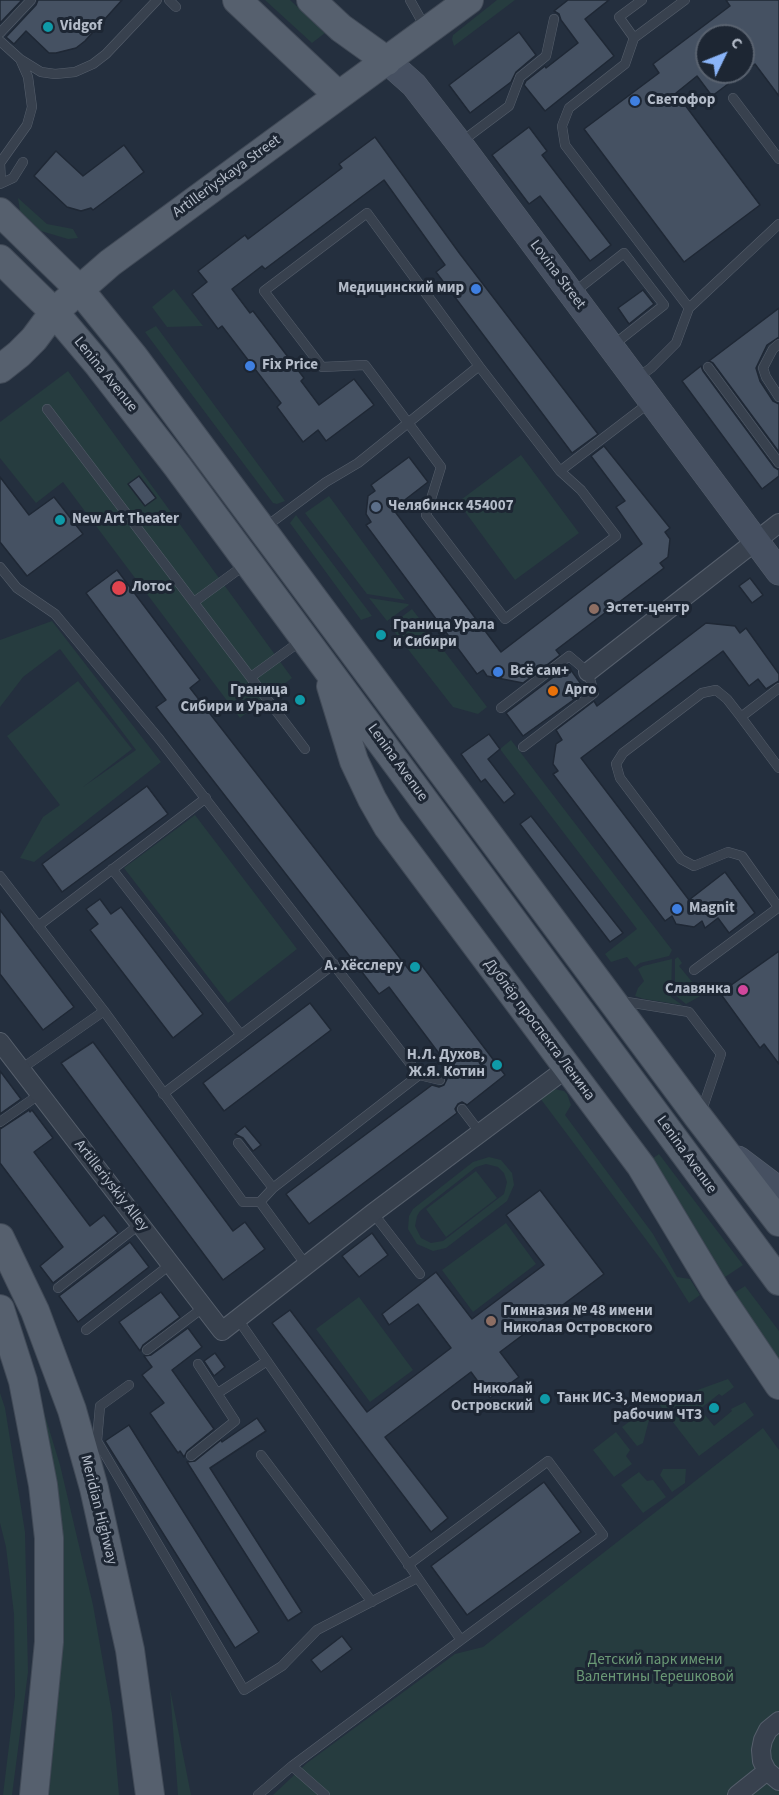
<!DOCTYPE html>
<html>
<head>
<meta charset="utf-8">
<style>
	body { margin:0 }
	#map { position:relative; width:779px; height:1795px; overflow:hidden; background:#242f3e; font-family:"Source Sans 3",sans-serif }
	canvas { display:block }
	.north { position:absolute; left:695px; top:24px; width:60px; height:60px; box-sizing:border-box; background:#1d2633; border:2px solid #59626f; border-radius:50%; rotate:47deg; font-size:16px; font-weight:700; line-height:24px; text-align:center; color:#b4bcc9 }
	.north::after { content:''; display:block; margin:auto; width:21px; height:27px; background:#8ab4f8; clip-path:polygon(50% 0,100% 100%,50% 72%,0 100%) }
</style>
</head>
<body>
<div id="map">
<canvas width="779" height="1795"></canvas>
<div class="north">С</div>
</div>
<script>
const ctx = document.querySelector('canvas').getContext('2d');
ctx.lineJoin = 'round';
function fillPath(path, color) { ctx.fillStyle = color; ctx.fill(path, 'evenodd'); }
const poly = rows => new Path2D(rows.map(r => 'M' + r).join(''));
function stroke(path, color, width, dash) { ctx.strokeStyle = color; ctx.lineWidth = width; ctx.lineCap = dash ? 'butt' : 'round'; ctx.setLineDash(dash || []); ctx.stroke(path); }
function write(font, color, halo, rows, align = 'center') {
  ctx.font = font + ' "Source Sans 3",sans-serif'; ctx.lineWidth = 6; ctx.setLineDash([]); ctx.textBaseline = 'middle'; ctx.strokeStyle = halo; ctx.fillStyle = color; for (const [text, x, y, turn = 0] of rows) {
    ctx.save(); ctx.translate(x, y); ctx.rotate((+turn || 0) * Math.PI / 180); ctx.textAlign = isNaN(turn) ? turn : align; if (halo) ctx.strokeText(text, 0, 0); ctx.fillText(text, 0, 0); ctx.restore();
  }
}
fillPath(poly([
	[265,0,290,0,325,33,312,43],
	[497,0,515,0,454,46,452,39,453,35],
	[18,198,47,224,73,229,78,238,68,239,41,231,20,211],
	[174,289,203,326,167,327,152,307],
	[156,326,285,501,277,504,273,503,145,332],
	[68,371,292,678,240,718,63,482,36,503,0,458,0,422],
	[521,455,579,533,515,580,458,502],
	[329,496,405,600,367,594,305,513],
	[296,515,372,616,361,620,290,523],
	[369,598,408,604,409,605,387,621],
	[412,609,487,707,478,714,453,707,390,626],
	[52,621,161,762,34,862,20,858,43,817,60,805,7,736,78,681,132,749,83,787,136,750,60,649,23,677,0,707,0,640],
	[511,740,672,950,669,956,640,963,635,967,627,957,611,962,605,954,637,929,500,749],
	[195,815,297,949,228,1003,124,868],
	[678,957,682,963,679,966,693,983,695,982,704,994,686,1004,675,995,675,959],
	[672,959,671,997,682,1005,644,999,635,996,638,988,644,981,638,969,643,966],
	[554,1089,564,1091,567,1094,571,1105,565,1115,653,1234,677,1277,690,1279,700,1295,689,1303,665,1265,540,1098],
	[659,1154,743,1265,725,1277,667,1181,652,1159],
	[489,1157,501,1160,512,1173,514,1185,507,1201,446,1248,433,1251,417,1244,408,1229,409,1216,413,1209,473,1162],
	[486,1164,498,1167,504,1173,507,1182,504,1194,443,1241,431,1243,421,1238,415,1226,417,1216,420,1211,476,1167],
	[476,1171,497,1198,446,1237,426,1209],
	[506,1223,536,1264,473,1312,442,1270],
	[745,1286,779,1331,779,1361,734,1293],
	[359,1297,413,1370,370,1402,316,1329],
	[24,1347,60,1465,93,1605,112,1714,119,1795,49,1795,64,1628,63,1549,59,1510],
	[728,1379,734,1387,722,1396,719,1394,700,1409,714,1426,732,1411,731,1409,745,1402,754,1415,699,1456,659,1404],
	[0,1393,5,1408,25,1532,28,1672,12,1795,3,1795,15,1696,14,1614,6,1547,0,1523],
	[637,1416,649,1420,643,1443,637,1446,622,1427],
	[763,1428,779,1450,779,1795,273,1795,307,1763,455,1654,483,1647],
	[616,1432,630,1450,626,1456,632,1464,614,1477,593,1450],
	[663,1469,686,1469,685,1483,672,1492,660,1475],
	[639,1472,647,1481,653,1480,666,1497,643,1513,621,1485],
	[170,1689,191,1795,178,1795]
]), '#263c3f');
const building = poly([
	[0,0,22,0,0,23,0,0],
	[38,0,122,0,85,41,76,48,56,53,49,53,26,31,14,44,6,37,36,5,38,0],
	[568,0,609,0,585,19,614,56,545,111,524,85,526,81,545,66,546,68,578,43,561,20,559,14,554,11,568,0],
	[726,0,779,0,779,96,755,64,712,96,697,76,676,93,760,205,684,262,584,129,659,73,653,64,730,6,726,0],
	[707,36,743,36,743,72,707,72,707,36],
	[519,32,536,55,516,72,511,82,470,113,449,85,519,32],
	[529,127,547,151,542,155,611,245,590,261,540,196,529,204,492,155,529,127],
	[375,137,460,254,598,434,572,453,436,272,445,265,384,180,265,269,262,266,232,289,250,313,253,311,304,378,301,381,319,405,354,379,374,405,326,441,318,430,303,442,277,407,281,403,222,326,218,329,192,294,207,282,198,271,245,235,248,239,342,168,339,164,375,137],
	[124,145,144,172,93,210,91,208,81,211,67,207,34,176,56,151,83,176,124,145],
	[643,290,654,304,629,324,618,308,643,290],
	[779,308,779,337,767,345,756,368,760,381,773,401,779,404,779,452,713,363,709,361,779,308],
	[701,366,703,371,774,467,779,470,779,476,762,489,682,381,701,366],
	[604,446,670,528,665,532,670,539,668,557,660,563,664,568,556,650,560,655,523,683,487,676,483,670,477,674,366,525,371,522,366,514,368,496,375,491,371,485,409,457,428,482,393,509,501,652,642,544,616,507,625,501,591,456,604,446],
	[139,476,156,498,145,506,128,484,139,476],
	[0,477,29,515,54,497,83,534,27,576,0,542,0,477],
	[117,570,200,680,190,688,410,971,420,963,505,1075,467,1105,462,1102,458,1104,455,1109,457,1113,309,1224,286,1194,432,1085,439,1087,444,1085,447,1079,444,1075,450,1068,389,987,379,994,156,707,166,700,86,593,117,570],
	[750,578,763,595,752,603,739,586,750,578],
	[706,623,735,626,740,633,746,628,779,674,779,681,766,689,758,679,749,686,723,651,581,758,689,900,725,872,755,913,729,933,718,918,705,928,702,921,694,927,676,924,672,916,665,921,553,774,558,771,553,764,556,744,562,740,556,730,594,701,597,706,706,623],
	[568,666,586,691,523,736,506,713,568,666],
	[489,734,500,749,488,759,515,794,504,803,485,779,481,782,461,754,489,734],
	[147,786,168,814,62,892,42,864,147,786],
	[531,816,623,933,610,942,520,824,531,816],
	[100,899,111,914,121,907,203,1014,173,1038,90,930,98,924,86,909,100,899],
	[0,910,74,1007,43,1030,0,974,0,910],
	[779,951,779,1064,764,1044,760,1048,720,993,779,951],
	[310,1003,331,1030,224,1111,203,1083,310,1003],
	[93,1042,233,1231,245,1222,265,1249,223,1280,61,1063,93,1042],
	[0,1071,21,1099,0,1114,0,1071],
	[29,1110,30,1112,32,1110,53,1138,34,1152,90,1226,104,1215,118,1233,53,1283,40,1266,63,1247,0,1163,0,1129,29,1110],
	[245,1126,261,1145,253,1151,243,1138,235,1134,245,1126],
	[540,1190,604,1274,500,1352,519,1377,490,1398,471,1372,385,1437,448,1518,431,1532,272,1323,290,1310,367,1412,451,1348,418,1304,389,1325,382,1314,436,1272,472,1319,544,1265,506,1215,540,1190],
	[372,1233,388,1255,359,1277,342,1256,372,1233],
	[130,1242,149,1267,78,1322,59,1296,130,1242],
	[161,1292,180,1317,143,1345,140,1351,119,1322,161,1292],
	[188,1328,202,1347,172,1370,214,1429,187,1451,184,1457,180,1451,178,1453,150,1413,164,1403,142,1375,152,1367,144,1356,151,1355,188,1328],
	[215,1353,225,1367,214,1376,204,1361,215,1353],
	[257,1418,266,1431,210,1468,302,1612,288,1621,187,1462,195,1461,221,1440,222,1442,257,1418],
	[129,1425,259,1632,235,1648,105,1441,129,1425],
	[544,1482,581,1532,467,1615,431,1566,544,1482],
	[342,1636,352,1649,321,1672,311,1660,342,1636]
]);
fillPath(building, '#455162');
stroke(building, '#1f2835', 1.5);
const lane = poly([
	[169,0,176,7],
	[410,0,425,27],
	[685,0,634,38,625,64,569,108,562,126,565,145,689,308],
	[0,33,31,0],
	[634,38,619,17,642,0],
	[0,41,20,59,41,72,55,74,75,72,93,64,106,54,157,0],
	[733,98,779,159],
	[461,142,509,106,520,77,546,56,554,19],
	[1,182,0,163,27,125,32,107,28,77,20,59],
	[0,184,13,178,23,162],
	[573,293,624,253,664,305,612,346],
	[779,344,773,349,763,368,766,377,779,397],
	[479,366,367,213,264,291,322,367,365,365,441,467,426,515,505,619,616,536,581,490,560,471],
	[708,367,779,463],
	[637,378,651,368,676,343,689,308,779,224],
	[47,409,305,749],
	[264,528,326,482,358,463,479,366,560,471,649,403],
	[0,567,17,588,55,614,160,740,419,1075,440,1080],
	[194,602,246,564],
	[251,677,302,640],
	[779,688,741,717,727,699,716,690,702,693,623,753,616,764,620,778,681,859,694,866,728,852,742,856,779,908],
	[501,708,569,656,588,672,594,693,523,747],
	[741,717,779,768],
	[112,869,241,1035],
	[0,876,104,1011,243,1202,260,1202,273,1188,419,1075],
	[38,926,206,798],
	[694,970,779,907],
	[621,1001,689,1012,721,1054,701,1113],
	[21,1069,104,1011],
	[163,1094,334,964],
	[462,1109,481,1134],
	[0,1122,40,1094],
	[238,1143,273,1188],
	[260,1202,306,1265],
	[373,1213,420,1274],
	[58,1288,140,1224],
	[237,1318,461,1640,292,1766,258,1795],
	[86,1330,171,1264],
	[147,1350,204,1307],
	[129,1385,100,1406,97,1441,244,1690,282,1666,317,1630,417,1578],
	[218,1393,267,1361],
	[261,1455,372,1602],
	[191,1456,235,1421,198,1364],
	[408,1565,548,1461,603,1535,461,1640],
	[292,1766,325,1795]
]);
const street = poly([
	[588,672,779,523],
	[0,1042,222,1331,373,1213,567,1068],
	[779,1721,768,1730,763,1740,761,1750,762,1761,767,1771,779,1781],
	[737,1795,767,1771]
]);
const secondary = poly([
	[387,61,414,85,459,143,779,572],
	[738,1159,771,1184,779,1188]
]);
const primary = poly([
	[237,0,338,95],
	[311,0,341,28,387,61],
	[0,212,79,289,134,357,699,1118,779,1222],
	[0,259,54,312,97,363,177,466,779,1281],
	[0,369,19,354,34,339,54,312,110,263,469,0],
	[331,686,354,761,372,799,388,827,641,1166,716,1291,779,1385],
	[0,1238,35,1311,72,1410,94,1488,130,1650,150,1795],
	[0,1309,23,1381,43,1485,49,1538,49,1642,34,1795]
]);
stroke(lane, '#565f6c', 10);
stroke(street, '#565f6c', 20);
stroke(secondary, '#565f6c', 27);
stroke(primary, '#414a57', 30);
stroke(lane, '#38414e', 9);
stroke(street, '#38414e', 18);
stroke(secondary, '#465061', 26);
stroke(primary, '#56606e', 28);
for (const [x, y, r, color] of [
	[48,27,6,"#0f9aa8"],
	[635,101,6,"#3f7fe0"],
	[476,289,6,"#3f7fe0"],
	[250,366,6,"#3f7fe0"],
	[376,507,6,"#5c6f8a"],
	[60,520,6,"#0f9aa8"],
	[119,588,8,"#e0444e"],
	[594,609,6,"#8d6e63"],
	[381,635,6,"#0f9aa8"],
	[498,672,6,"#3f7fe0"],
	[553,691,6,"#e8710a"],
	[300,700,6,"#0f9aa8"],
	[677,909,6,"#3f7fe0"],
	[415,967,6,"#0f9aa8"],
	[743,990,6,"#d1479c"],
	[497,1065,6,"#0f9aa8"],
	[491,1321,6,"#8d6e63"],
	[545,1399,6,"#0f9aa8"],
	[714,1408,6,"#0f9aa8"]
]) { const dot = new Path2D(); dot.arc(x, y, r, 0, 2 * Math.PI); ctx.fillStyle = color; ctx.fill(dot); stroke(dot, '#1d2633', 2); }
write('bold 15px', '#b4bcc9', '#1d2633', [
	["Vidgof",60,27],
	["Светофор",647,101],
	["Медицинский мир",464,289,"right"],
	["Fix Price",262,366],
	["Челябинск 454007",388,507],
	["New Art Theater",72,520],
	["Лотос",132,588],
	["Эстет-центр",606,609],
	["Граница Урала",393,626],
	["и Сибири",393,643],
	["Всё сам+",510,672],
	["Граница",288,691,"right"],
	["Сибири и Урала",288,708,"right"],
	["Арго",565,691],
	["Magnit",689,909],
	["А. Хёсслеру",403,967,"right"],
	["Славянка",731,990,"right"],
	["Н.Л. Духов,",485,1056,"right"],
	["Ж.Я. Котин",485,1073,"right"],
	["Гимназия № 48 имени",503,1312],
	["Николая Островского",503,1329],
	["Николай",533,1390,"right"],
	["Островский",533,1407,"right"],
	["Танк ИС-3, Мемориал",702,1399,"right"],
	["рабочим ЧТЗ",702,1416,"right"]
], 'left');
write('15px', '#b4bcc9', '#1d2633', [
	["Artilleriyskaya Street",227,177,-36],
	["Lovina Street",557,275,53],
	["Lenina Avenue",105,375,51],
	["Lenina Avenue",397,763,54],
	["Дублёр проспекта Ленина",539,1030,53],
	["Lenina Avenue",686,1155,54],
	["Artilleriyskiy Alley",111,1186,52],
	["Meridian Highway",98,1510,76]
]);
write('15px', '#6b9a76', '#1d2633', [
	["Детский парк имени",655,1661],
	["Валентины Терешковой",655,1678]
]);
</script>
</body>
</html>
